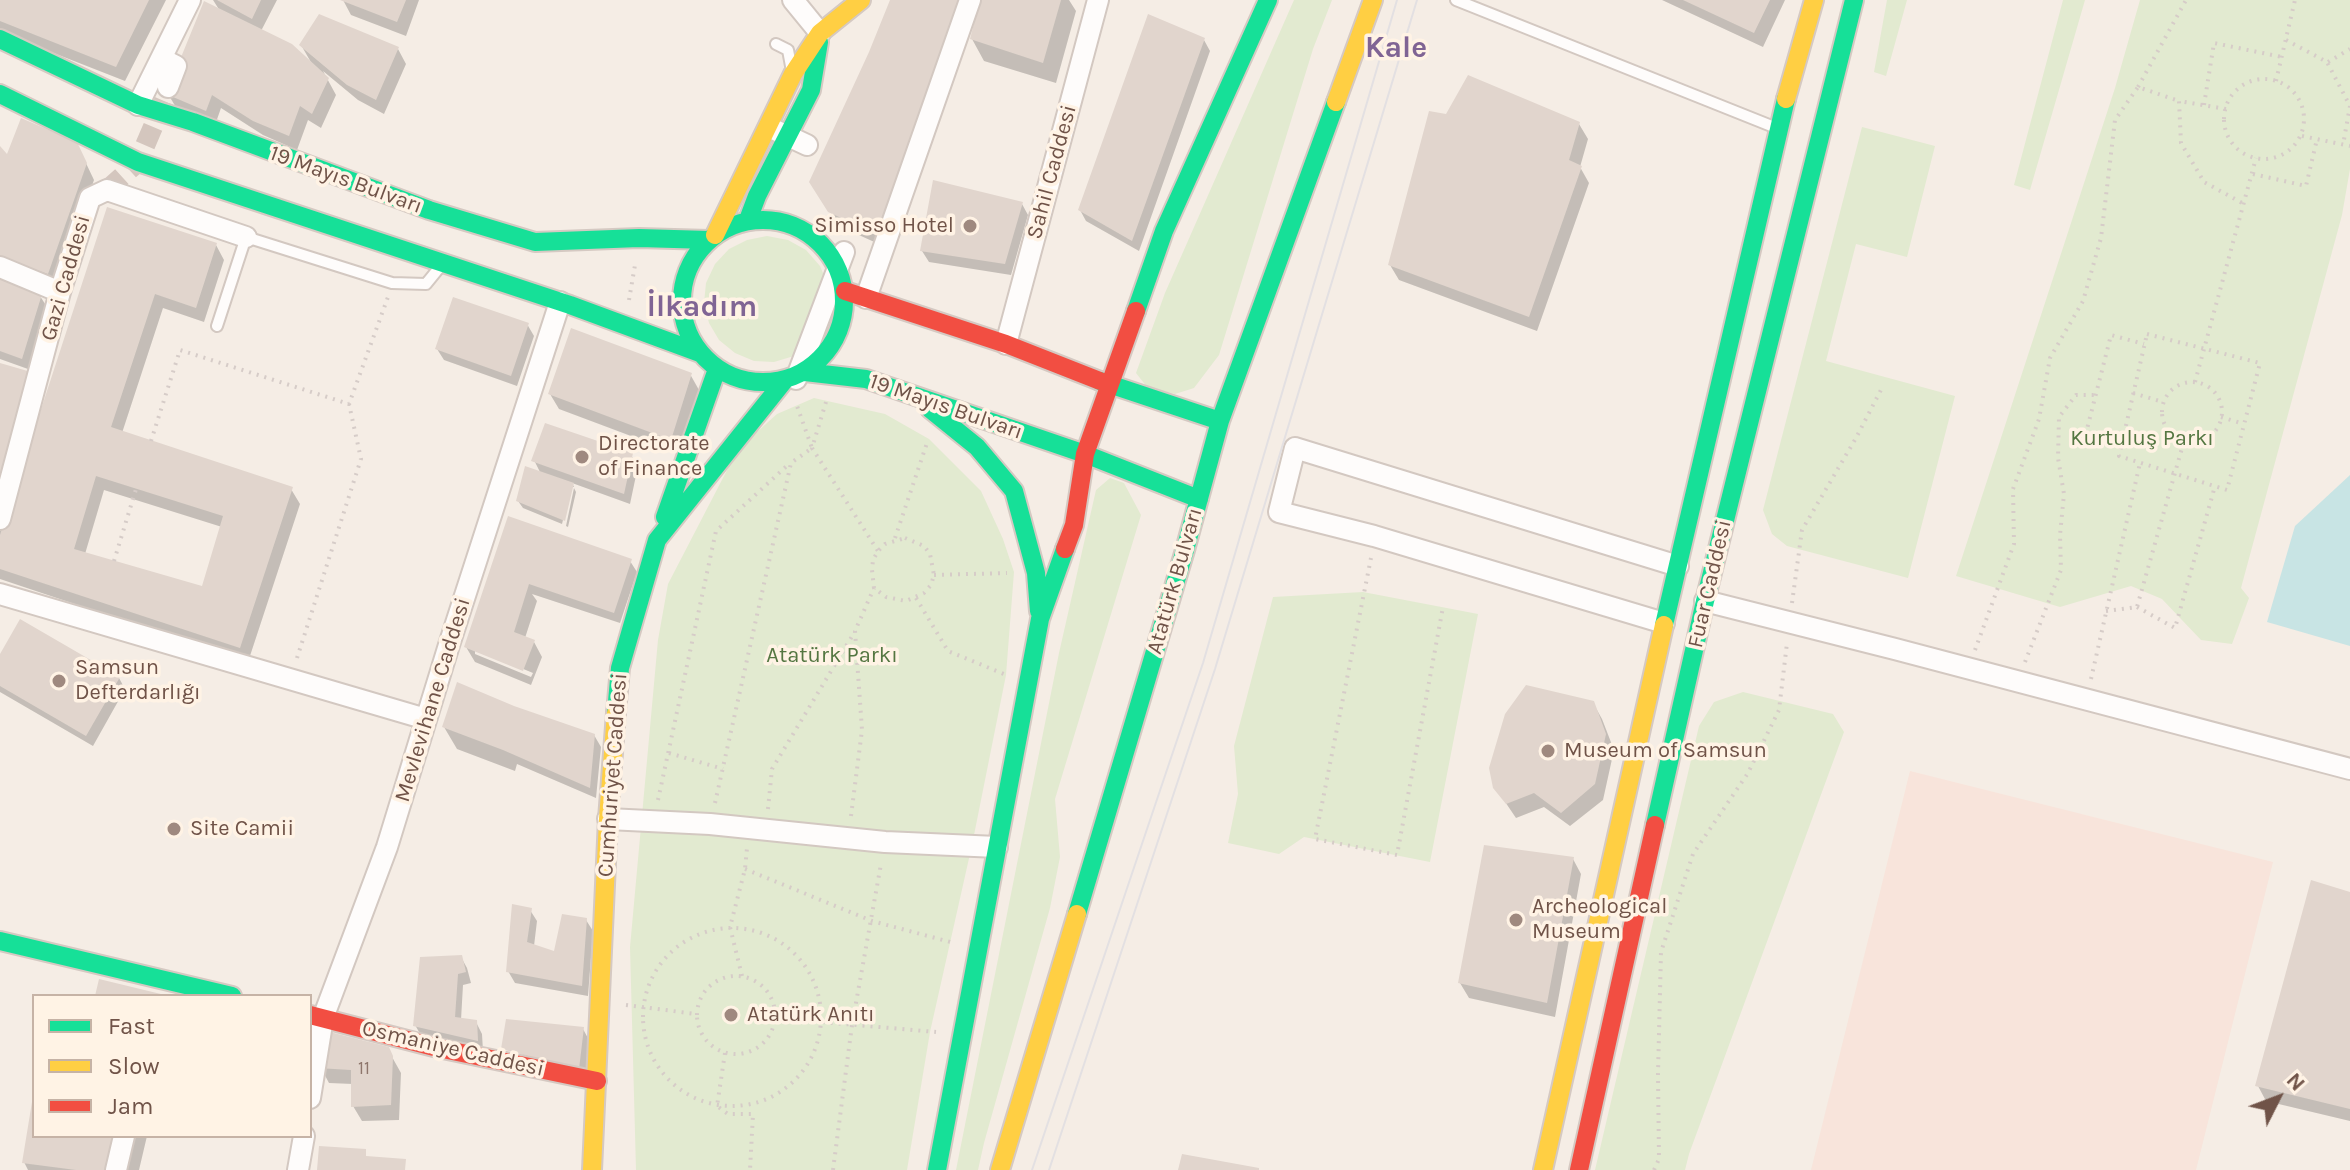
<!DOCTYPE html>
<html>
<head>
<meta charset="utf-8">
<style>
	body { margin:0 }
	#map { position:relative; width:2350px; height:1170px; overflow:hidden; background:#f5ede5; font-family:Karla,sans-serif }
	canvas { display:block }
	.legend { position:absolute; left:32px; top:994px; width:280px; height:144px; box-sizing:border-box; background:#fff3e5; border:2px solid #c6b3a6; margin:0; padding:10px 14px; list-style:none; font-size:24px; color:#705348 }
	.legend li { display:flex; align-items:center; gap:16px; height:40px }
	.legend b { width:40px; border:2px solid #c6b3a6 }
	.north { position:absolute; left:2238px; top:1058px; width:80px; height:80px; -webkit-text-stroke:6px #fff3e5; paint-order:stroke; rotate:48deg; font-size:22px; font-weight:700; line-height:32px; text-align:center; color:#705348 }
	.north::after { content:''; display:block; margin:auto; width:28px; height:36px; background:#705348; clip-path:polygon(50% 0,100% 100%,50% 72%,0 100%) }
</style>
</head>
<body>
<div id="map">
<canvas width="2350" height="1170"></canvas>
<ul class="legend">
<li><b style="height:10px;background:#16e098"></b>Fast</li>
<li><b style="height:10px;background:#ffcf43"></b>Slow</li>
<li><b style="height:10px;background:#f24e42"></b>Jam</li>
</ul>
<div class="north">N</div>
</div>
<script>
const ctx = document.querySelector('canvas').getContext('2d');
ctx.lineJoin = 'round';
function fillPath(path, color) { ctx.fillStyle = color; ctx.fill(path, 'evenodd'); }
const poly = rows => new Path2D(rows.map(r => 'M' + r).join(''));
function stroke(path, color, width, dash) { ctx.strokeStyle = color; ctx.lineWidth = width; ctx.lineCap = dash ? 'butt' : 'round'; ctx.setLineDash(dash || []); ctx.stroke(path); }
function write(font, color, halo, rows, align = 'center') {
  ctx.font = font + ' Karla,sans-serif'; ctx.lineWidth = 7; ctx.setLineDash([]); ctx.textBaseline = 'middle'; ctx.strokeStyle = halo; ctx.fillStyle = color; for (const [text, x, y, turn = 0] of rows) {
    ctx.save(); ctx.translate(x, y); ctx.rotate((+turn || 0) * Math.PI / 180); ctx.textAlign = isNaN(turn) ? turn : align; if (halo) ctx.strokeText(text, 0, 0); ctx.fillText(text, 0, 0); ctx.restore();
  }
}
fillPath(poly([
	[1910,771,2273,862,2196,1170,1811,1170]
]), '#f8e4db');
fillPath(poly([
	[1294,0,1332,0,1313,49,1219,355,1194,388,1175,394,1147,387,1136,373,1165,293],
	[1887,0,1907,0,1886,76,1874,72],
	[2063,0,2085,0,2030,190,2014,185],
	[2140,0,2350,0,2350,169,2342,215,2241,588,2249,598,2232,644,2201,640,2162,599,2131,586,2060,607,1956,576,2115,88],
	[1862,127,1935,146,1907,257,1856,244,1826,361,1955,396,1908,578,1787,546,1772,534,1763,510],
	[767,236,788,240,806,250,820,266,828,285,794,356,774,362,754,361,735,353,719,340,709,323,704,303,706,283,715,264,729,249,747,240],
	[814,398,885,414,929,439,981,491,1003,539,1014,572,1006,675,972,845,930,1032,907,1170,636,1170,630,947,658,640,668,584,738,449,777,414],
	[1110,478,1124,483,1141,515,1055,799,1060,857,1050,908,984,1143,978,1170,956,1170,1059,653,1096,490],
	[1363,592,1478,614,1430,862,1304,837,1279,854,1228,843,1238,794,1234,746,1273,597],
	[1743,692,1833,714,1844,732,1689,1154,1685,1170,1595,1170,1699,726,1714,702]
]), '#e2ead0');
fillPath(poly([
	[2350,475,2350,646,2267,622,2295,526]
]), '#c8e4e4');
fillPath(poly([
	[0,0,166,0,125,81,0,32],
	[213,0,277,0,261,31,312,64,301,45,398,49,406,64,384,114,358,100,323,71,336,95,321,128,308,120,297,150,263,135,221,108,215,125,177,109,168,94,220,11],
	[343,0,419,0,406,36,351,15],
	[892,0,892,250,839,226,812,182,871,53],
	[982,0,1069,0,1076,11,1056,83,984,61,972,39],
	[1662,0,1785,0,1763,47],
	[1204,40,1210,51,1139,251,1086,221,1080,210],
	[1579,124,1588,139,1580,167,1589,183,1537,331,1399,280,1390,265],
	[0,149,7,158,84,159,94,180,57,288,0,268],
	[1022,204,1028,215,1011,275,929,262,922,251],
	[108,209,216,245,224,260,204,322,163,308,122,433,291,489,300,504,248,662,0,579,0,365,10,510],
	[104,490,222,527,203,589,85,554],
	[0,277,40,296,47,307,28,369,0,359],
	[527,324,534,336,517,386,444,360,437,349],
	[690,374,699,390,679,454,559,409,550,394],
	[631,455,638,466,630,504,572,483,574,487,571,487,562,524,523,508,518,501,541,474,534,460],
	[574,488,576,492,568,527,566,526],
	[509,518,630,561,637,572,620,623,532,594,537,601,525,638,534,642,542,657,531,685,475,662,466,647],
	[475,649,533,673,531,677,475,654],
	[0,658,119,678,125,689,93,746,0,692],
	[1593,703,1602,719,1614,750,1603,800,1570,826,1544,807,1516,818,1495,787],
	[444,727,594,735,601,747,596,798,517,764,515,771,457,749],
	[1573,859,1581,874,1555,1017,1469,998,1460,983],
	[2350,894,2350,1121,2266,1101,2258,1086],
	[530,910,537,921,534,946,555,953,586,920,593,931,588,996,515,983,508,971],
	[461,957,467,968,471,983,463,985,461,1020,476,1022,482,1034,483,1051,422,1037,415,1025],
	[583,1029,589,1040,585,1079,510,1060],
	[387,1048,401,1073,399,1120,362,1121,353,1106,353,1084,329,1083,321,1068],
	[34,1105,34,1136,147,1136,139,1170,28,1170,24,1162]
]), '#0003');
fillPath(poly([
	[0,0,149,0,116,67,0,21],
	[217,0,261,0,252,19],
	[340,0,406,0,397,22],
	[890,0,960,0,884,237,828,212,809,182,869,52],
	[980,0,1061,0,1043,63,970,39],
	[1683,0,1770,0,1754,33],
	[204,1,292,44,329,78,312,114,300,106,289,136,253,121,212,95,206,111,166,94],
	[319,14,399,47,376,100,347,85,299,45],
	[1148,14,1205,38,1132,241,1078,210],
	[1468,75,1580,122,1569,160,1582,166,1529,317,1388,265,1429,111,1446,114],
	[21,118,77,142,87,163,48,274,0,257,0,146,7,154],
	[933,180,1023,202,1005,264,920,251],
	[107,207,217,243,196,308,155,294,111,427,293,487,240,648,0,569,0,535],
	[96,476,223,516,202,586,74,549],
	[0,275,42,294,22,359,0,351],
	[453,297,529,323,511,376,435,349],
	[571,328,692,373,671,440,548,394],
	[0,363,31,372,0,487],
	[545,423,633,453,624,494,531,461],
	[525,466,574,483,565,521,516,501],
	[508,516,632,559,614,613,529,584,514,632,535,640,523,671,464,647],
	[20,619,120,677,86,736,0,686,0,654],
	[457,682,514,706,595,734,590,788,503,750,442,727],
	[1526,685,1594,701,1606,734,1595,784,1561,813,1534,793,1506,804,1493,788,1489,768,1505,714],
	[1484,845,1574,857,1547,1003,1458,983],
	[2311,880,2350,892,2350,1109,2255,1086],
	[512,904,532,908,527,942,554,951,562,914,587,918,582,986,506,972],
	[462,955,466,972,458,974,455,1017,477,1020,478,1041,413,1026,420,957],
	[99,979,165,995,165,996,95,996],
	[506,1019,584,1027,579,1069,501,1049],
	[326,1031,389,1047,393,1056,391,1105,351,1107,351,1070,318,1068],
	[32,1102,34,1136,136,1136,127,1170,76,1170,22,1163],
	[319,1146,366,1149,366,1156,406,1159,405,1170,317,1170],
	[1182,1154,1259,1168,1259,1170,1178,1170]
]), '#e1d5cd');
stroke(poly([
	[107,190,138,162,164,101]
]), '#d4c6be', 20, [20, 10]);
const lane = poly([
	[1456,0,1774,127],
	[776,44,788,50,791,66],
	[217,326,246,237,392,283,426,284,439,268]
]);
const street = poly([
	[793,0,820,33],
	[162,59,176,66,168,87],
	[138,105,190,0],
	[775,130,807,145],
	[0,267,60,292],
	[866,298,970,0],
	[1006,344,1098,0],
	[796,379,844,252],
	[0,519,60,292,90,198,107,190,246,237],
	[0,594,426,719],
	[1705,601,1895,649,2350,769],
	[1664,623,1374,536,1279,512,1295,448,1678,566],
	[608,819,710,824,885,842,997,847],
	[310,1098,323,1018,387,847,449,645,560,302],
	[116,1170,124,1136],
	[298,1170,304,1136]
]);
const fast = poly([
	[0,39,138,105,193,122,429,210,535,242,639,238,709,240],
	[0,94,138,162,570,305,700,353],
	'682 301a81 81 0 1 1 162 0a81 81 0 1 1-162 0Z',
	[748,220,757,196,811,90,819,42],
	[1136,311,1164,231,1268,0],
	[805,372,866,379,1085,454,1199,499],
	[1100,381,1220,421],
	[930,409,977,447,1014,491,1036,573,1039,611],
	[665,517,717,369],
	[1664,625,1786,99],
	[616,713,620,668,657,540,784,381],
	[1655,825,1705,601,1854,0],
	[1077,914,1185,550,1220,421,1336,102],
	[0,941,232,996],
	[937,1170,1040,619,1065,549]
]);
const slow = poly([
	[1786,99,1814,0],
	[1336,102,1373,0],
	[715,235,793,74,820,33,861,0],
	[592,1170,608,819,616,713],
	[1000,1170,1077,914],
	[1543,1170,1664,625]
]);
const jam = poly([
	[845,291,1006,344,1100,381],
	[1065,549,1074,525,1085,454,1136,311],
	[310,1015,438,1048,597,1081],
	[1579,1170,1655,825]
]);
stroke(lane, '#d3c8c1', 14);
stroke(street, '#d3c8c1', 24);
stroke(fast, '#d5c9c2', 22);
stroke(slow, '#d5c9c2', 22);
stroke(jam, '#d5c9c2', 22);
stroke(poly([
	[2286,40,2327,62,2350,106,2343,145],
	[2328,62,2350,49],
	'2224 119a40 40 0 1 1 80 0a40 40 0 1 1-80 0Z',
	[2276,81,2295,0],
	[2138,87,2186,0],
	[2204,105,2214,43,2282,57],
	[2226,109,2179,101,2181,143,2204,182,2244,204],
	[2302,136,2350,146],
	[2253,174,2306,186,2317,139],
	[629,300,635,265],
	[2147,334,2260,363,2227,490,2119,456,2147,334],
	[2195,382,2256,158],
	'2162 412a30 30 0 1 1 60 0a30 30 0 1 1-60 0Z',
	[2133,393,2163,402],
	[826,402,812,448,878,551],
	[2221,417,2244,424],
	[151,441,180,350,349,404,388,297],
	[2121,447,2085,437,2111,335,2144,344],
	[895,538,928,440],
	[905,538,924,546,930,554,934,575,931,585,924,593,906,601,886,597,874,588,872,570,873,560,878,551,885,544,905,538],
	[1371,558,1315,839,1397,855,1443,607],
	[114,561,136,489],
	[934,575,1007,573],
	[916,598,948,651,1004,674],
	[1792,603,1802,530,1856,438,1883,386],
	[2137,607,2175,628,2215,486],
	[2106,611,2137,607,2184,441],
	[1975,650,2014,544,2013,489,2039,419,2050,358,2083,301,2101,238,2115,120,2138,87,2179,101],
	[297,658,361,459,349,404],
	[2025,662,2061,570,2060,535,2064,494,2058,458,2059,417,2076,395,2096,395],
	[2091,679,2140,463],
	[669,753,723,769],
	[658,800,716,531,790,463],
	[715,803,791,463,812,448,797,406],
	[768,809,772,769,854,633],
	[851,816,862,730,855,631,874,588],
	[745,869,872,921,954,943],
	'643 1017a89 89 0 1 1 178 0a89 89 0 1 1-178 0Z',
	'697 1015a39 39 0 1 1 78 0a39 39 0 1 1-78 0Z',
	[742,976,730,927,745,869,747,848],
	[626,1005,696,1014],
	[776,1011,822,1022,936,1032],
	[725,1053,717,1106,728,1114,753,1114,750,1170],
	[833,1170,852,1025,881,864],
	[1654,1170,1659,1159,1658,1074,1661,952,1693,854,1748,773,1779,710,1787,643]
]), '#d6ccc8', 4, [2, 6]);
stroke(lane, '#fefcfb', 10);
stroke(street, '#fefcfb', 20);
stroke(fast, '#16e098', 18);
stroke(slow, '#ffcf43', 18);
stroke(jam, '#f24e42', 18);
stroke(poly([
	[1032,1170,1203,663,1397,0],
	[1049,1170,1215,669,1417,0]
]), '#e3e0e2', 2);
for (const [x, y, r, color] of [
	[970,226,8,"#9f897f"],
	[582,457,8,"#9f897f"],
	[59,681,8,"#9f897f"],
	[1548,751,8,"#9f897f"],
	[174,829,8,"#9f897f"],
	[1516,920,8,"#9f897f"],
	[731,1015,8,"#9f897f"]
]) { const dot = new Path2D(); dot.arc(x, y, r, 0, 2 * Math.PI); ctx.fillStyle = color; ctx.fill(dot); stroke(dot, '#fff3e5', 3); }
write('18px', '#8e766c', null, [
	["11",364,1069]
]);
write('22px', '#705348', '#fff3e5', [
	["Sahil Caddesi",1052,172,-75],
	["19 Mayıs Bulvarı",346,180,20],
	["Gazi Caddesi",66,278,-74],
	["19 Mayıs Bulvarı",946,407,19],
	["Atatürk Bulvarı",1175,581,-74],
	["Fuar Caddesi",1710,584,-77],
	["Mevlevihane Caddesi",433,700,-73],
	["Cumhuriyet Caddesi",613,775,-86],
	["Osmaniye Caddesi",453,1049,13]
]);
write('22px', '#705348', '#fff3e5', [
	["Simisso Hotel",954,226,"right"],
	["Directorate",598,444],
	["of Finance",598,469],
	["Samsun",75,668],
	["Defterdarlığı",75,693],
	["Museum of Samsun",1564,751],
	["Site Camii",190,829],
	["Archeological",1532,907],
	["Museum",1532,932],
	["Atatürk Anıtı",747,1015]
], 'left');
write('22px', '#547641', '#fff3e5', [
	["Kurtuluş Parkı",2142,439],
	["Atatürk Parkı",832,656]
]);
write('bold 30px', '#806494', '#fff3e5', [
	["Kale",1396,48],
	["İlkadım",702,307]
]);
</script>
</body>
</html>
